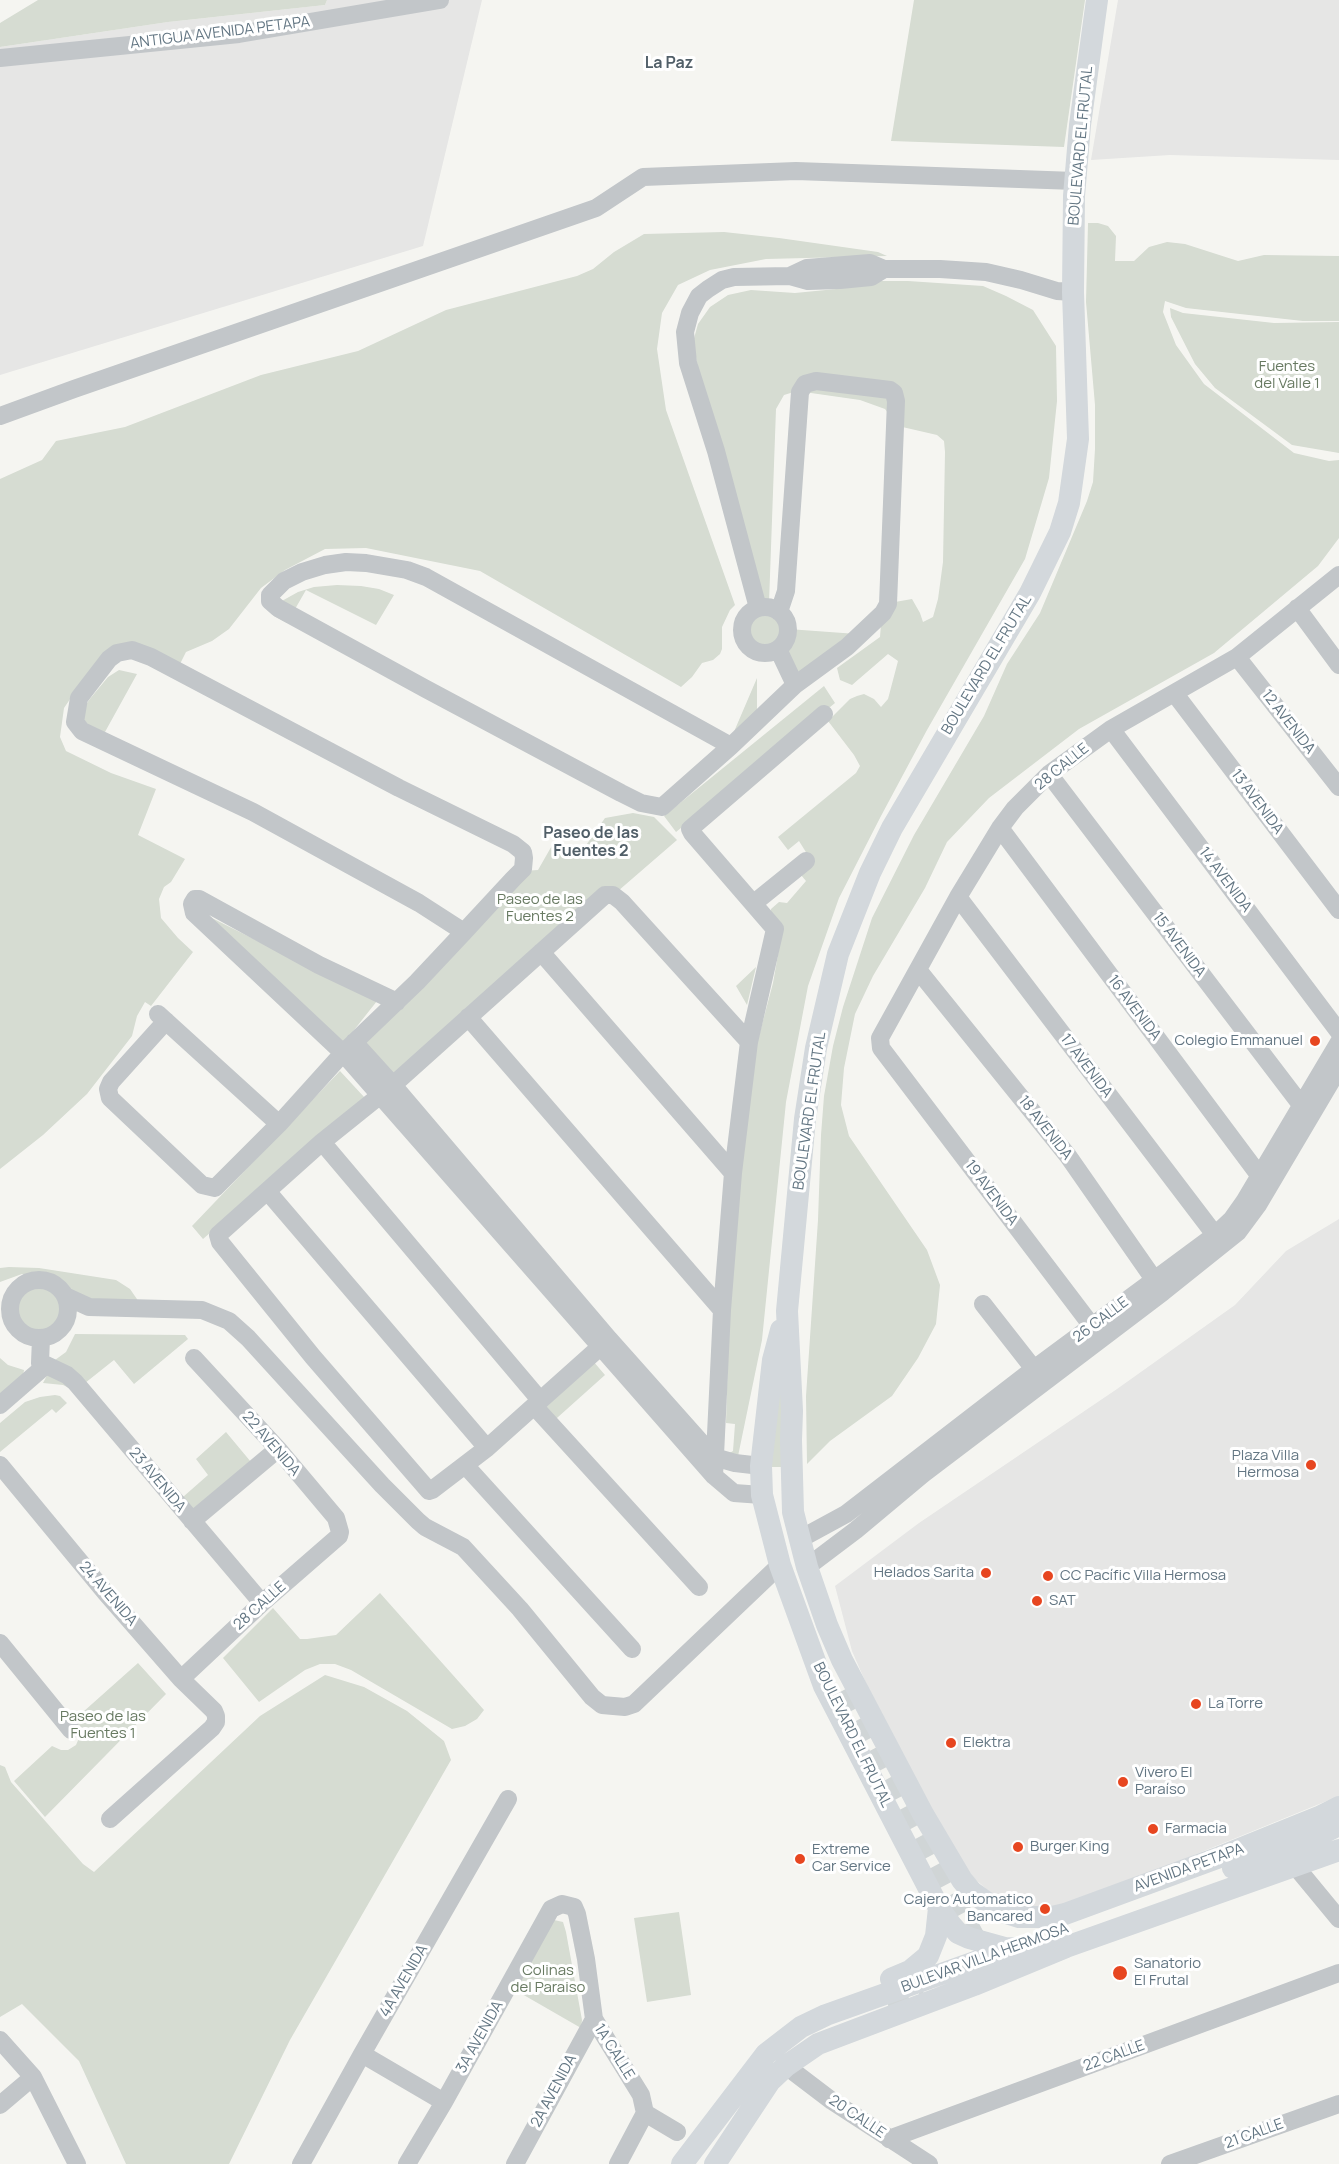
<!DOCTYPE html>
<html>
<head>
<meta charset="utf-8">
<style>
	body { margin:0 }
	canvas { display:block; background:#f5f5f1 }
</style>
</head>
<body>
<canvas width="1339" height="2164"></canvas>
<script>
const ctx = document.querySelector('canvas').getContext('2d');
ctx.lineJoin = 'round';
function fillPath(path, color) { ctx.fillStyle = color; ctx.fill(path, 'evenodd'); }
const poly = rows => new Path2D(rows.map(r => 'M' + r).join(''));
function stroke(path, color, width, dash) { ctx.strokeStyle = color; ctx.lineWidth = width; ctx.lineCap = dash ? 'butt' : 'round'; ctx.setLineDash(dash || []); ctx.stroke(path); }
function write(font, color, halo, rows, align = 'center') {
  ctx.font = font + ' Manrope,sans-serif'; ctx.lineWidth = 6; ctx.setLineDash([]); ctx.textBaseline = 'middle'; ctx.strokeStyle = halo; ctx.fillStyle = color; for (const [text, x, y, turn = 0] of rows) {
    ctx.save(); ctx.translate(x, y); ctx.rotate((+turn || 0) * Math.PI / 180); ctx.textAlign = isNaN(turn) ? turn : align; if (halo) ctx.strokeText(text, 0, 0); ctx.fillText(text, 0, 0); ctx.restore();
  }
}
fillPath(poly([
	[327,0,482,0,423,246,0,375,0,47,168,22,325,5],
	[1118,0,1339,0,1339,160,1170,155,1091,160],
	[1339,1219,1339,1796,1059,1910,1022,1909,998,1899,968,1873,895,1750,852,1651,835,1586,919,1523,1117,1389,1235,1305,1286,1251]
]), '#e6e6e5');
fillPath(poly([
	[38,0,327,0,325,5,168,22,0,47,0,23],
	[914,0,1085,0,1064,147,891,141],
	[1088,223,1098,223,1108,226,1116,236,1115,261,1134,261,1149,247,1167,242,1185,244,1238,261,1264,255,1339,256,1339,321,1303,321,1186,308,1165,301,1163,312,1176,345,1204,384,1294,453,1329,461,1339,460,1339,538,1318,566,1214,653,1079,729,989,798,947,842,925,888,873,976,855,1014,844,1068,841,1105,849,1136,927,1250,940,1285,936,1324,918,1358,892,1396,830,1441,807,1464,806,1396,818,1220,821,1135,824,1096,833,1046,843,1007,872,918,914,835,984,716,1007,664,1040,613,1087,501,1093,482,1095,449,1095,405,1086,302],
	[724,232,779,238,878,252,887,256,766,259,710,270,678,285,662,313,657,349,666,410,735,605,730,610,722,627,722,649,720,654,713,660,702,663,692,677,681,687,480,571,366,548,325,549,285,570,261,588,229,629,212,641,186,652,178,668,128,649,83,680,64,708,60,737,66,751,111,773,156,789,138,835,185,859,171,882,164,887,159,899,161,918,178,938,193,952,151,1006,145,1002,137,1016,132,1036,87,1094,43,1135,0,1169,0,479,42,460,56,441,125,427,261,375,358,351,446,310,577,276,593,269,614,252,644,234],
	[866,281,908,281,983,286,1006,296,1033,310,1056,346,1057,401,1049,478,1025,559,927,730,881,816,839,898,808,986,786,1102,762,1340,737,1461,726,1455,733,1451,735,1424,726,1423,730,1283,750,1070,773,983,779,949,771,921,771,909,779,902,787,903,806,881,796,869,809,857,799,841,788,850,778,837,856,773,860,766,854,755,828,721,850,699,857,696,864,694,874,699,881,707,888,699,898,661,888,654,852,685,840,680,837,668,880,637,882,611,895,602,912,599,920,613,923,622,933,617,938,599,943,562,945,452,944,441,937,435,898,426,885,409,860,400,797,391,784,395,776,409,769,603,758,599,702,387,693,342,698,324,710,307,728,295,751,290,795,293,836,289],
	[1170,308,1183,313,1274,323,1339,322,1339,453,1292,445,1215,388,1195,364,1171,317],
	[337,585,361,586,379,589,394,595,376,625,306,590,287,623,274,616,273,610,280,602,298,592,314,587],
	[767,606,774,607,784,616,788,629,857,634,809,670,796,672,787,661,788,631,781,642,768,648,754,644,747,633,747,620,750,614,755,609],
	[119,670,137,674,100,741,80,714,89,700,108,677],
	[757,678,757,719,730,741],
	[824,686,835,703,676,832,664,816],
	[633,813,654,817,677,840,395,1084,354,1041,523,871,538,870,554,842,572,852,582,851,605,818],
	[196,910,377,1001,343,1044],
	[756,967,747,1005,736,986],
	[340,1071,365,1098,203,1239,192,1226],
	[9,1267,39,1268,116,1280,130,1289,139,1302,74,1304,69,1292,62,1283,54,1277,44,1274,22,1274,0,1282,0,1268],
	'12 1309a27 27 0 1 1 54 0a27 27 0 1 1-54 0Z',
	[75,1334,185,1335,188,1339,134,1384,114,1360,75,1391,63,1385,43,1383,55,1360,66,1352],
	[0,1358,8,1365,24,1370,23,1376,0,1401],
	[593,1361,605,1375,548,1426,534,1412],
	[783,1364,785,1467,771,1467],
	[55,1395,60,1396,67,1403,56,1413,52,1409,0,1452,0,1423,25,1402,40,1397],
	[226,1432,256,1468,194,1526,175,1504,208,1475,196,1459],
	[380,1593,484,1710,477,1719,465,1726,452,1729,351,1670,335,1664,320,1664,305,1670,259,1702,223,1658,273,1608,300,1639,307,1639,336,1635],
	[138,1663,166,1694,45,1817,14,1781,52,1746,61,1750,68,1750,76,1745,79,1738,78,1728,74,1720],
	[325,1675,364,1687,407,1711,444,1741,451,1760,290,2040,229,2164,126,2164,79,2061,22,2004,0,2017,0,1765,5,1767,11,1782,83,1864,94,1872,260,1716],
	[679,1912,691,1995,647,2002,634,1918],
	[554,1920,563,1922,566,1932,582,2020,581,2028,515,1990]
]), '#d6dcd2');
stroke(poly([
	[842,1691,977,1943,980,1954],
	[888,2005,924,1994]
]), '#d0d5d6', 22, [22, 11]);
stroke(poly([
	[0,58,239,34,440,0],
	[790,276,807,268,870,263,884,269,940,269,986,272,1021,280,1057,291,1073,292],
	[0,416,74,389,596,208,643,177,796,171,1075,181],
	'742 630a23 23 0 1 1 46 0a23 23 0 1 1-46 0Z',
	[758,608,716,451,688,363,685,332,690,313,699,296,708,289,722,280,734,277,790,276,808,281,840,280,871,277,884,269],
	[1297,608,1339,665],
	[778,649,795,685],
	[1237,657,1339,787],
	[1175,694,1339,910],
	[1111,729,1339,1032],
	[731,746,426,577,407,570,366,563,346,562,325,565,302,572,284,581,270,595,270,601,278,608,426,689,621,793,641,803,662,807,731,746,795,685,847,647,883,613,888,604,896,401,894,393,890,390,816,381,805,384,800,392,786,591,779,612],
	[1049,774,1308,1114],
	[1000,828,1265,1183],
	[958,897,1222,1244],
	[754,903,806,861],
	[541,952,733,1173],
	[918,970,1068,1156,1160,1288],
	[397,1002,319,965,199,899,195,899,192,904,194,913,343,1053,714,1476,734,1493,762,1495],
	[158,1014,279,1124],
	[468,1017,722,1310],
	[166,1021,111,1082,108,1089,110,1098,202,1185,215,1188,279,1124,343,1053,417,982,464,932,513,879,523,869,524,858,523,852,513,844,399,788,151,657,132,650,117,653,109,659,79,698,75,722,82,731,253,812,419,903,464,932],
	[354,1042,393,1085,609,1339,714,1457,735,1463,761,1466],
	[322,1142,540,1400],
	[268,1192,487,1448],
	'10 1309a29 29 0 1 1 58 0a29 29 0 1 1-58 0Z',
	[65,1296,89,1307,202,1310,229,1321,248,1338,382,1485,418,1521,425,1527,463,1547,520,1609,592,1697,602,1705,625,1707,634,1704,780,1565],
	[983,1304,1041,1378],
	[1101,1338,881,1048,880,1038,958,897,1000,828,1015,808,1049,774,1111,729,1237,657,1339,575],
	[609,1339,487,1448,432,1490,429,1491,313,1357,220,1242,218,1235,322,1142,393,1085,605,895,613,895,622,902,749,1042],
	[46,1365,67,1375,75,1382,262,1603],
	[0,1405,46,1365,40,1363,41,1338],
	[534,1406,699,1587],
	[0,1465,105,1592,181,1679,214,1711,216,1716,216,1722,212,1728,110,1819],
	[465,1465,632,1649],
	[714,1476,722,1310,733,1173,749,1042,775,929,692,833,690,829,824,714],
	[192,1521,278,1449],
	[800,1539,846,1514,1034,1369,1215,1235,1232,1219,1244,1202,1339,1042],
	[807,1567,856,1530,923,1474,1163,1292,1238,1232,1258,1205,1339,1068],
	[0,1643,71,1730],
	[181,1679,262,1603,339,1536,340,1532,336,1518,278,1449,194,1358],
	[1296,1867,1339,1919],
	[0,2040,33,2077,77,2164],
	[362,2054,444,2102],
	[786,2066,832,2101,929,2164],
	[0,2105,33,2077],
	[889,2139,1339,1973],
	[301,2164,362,2054,508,1799],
	[407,2164,444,2102,551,1909,562,1904,574,1907,577,1914,586,1959,594,2019,641,2095,645,2113,677,2132],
	[515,2164,594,2019],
	[618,2164,645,2113],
	[1170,2164,1339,2104]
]), '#c2c6c9', 18);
stroke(poly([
	[1097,0,1080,125,1074,196,1073,292,1078,439,1069,503,1060,532,1030,593,892,828,870,873,838,954,816,1048,805,1119,787,1311,792,1411,791,1440,793,1512,807,1567,827,1625,842,1660,923,1814,962,1880,972,1892,997,1910,1019,1917,1052,1917,1065,1914,1220,1857,1319,1817,1339,1807],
	[781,1330,773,1360,761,1466,762,1495,780,1565,824,1686,939,1908,951,1925,958,1933,969,1938,1005,1948,1043,1949,1066,1947],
	[1233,1868,1317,1836,1339,1825],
	[891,1979,910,1971,928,1956,936,1936,939,1908],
	[682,2164,766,2054,801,2027,826,2015,1014,1948],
	[715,2164,770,2081,786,2066,818,2044,974,1985,1066,1947,1339,1850]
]), '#d3d8dc', 22);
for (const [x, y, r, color] of [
	[1315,1041,6,"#e74620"],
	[1311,1465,6,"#e74620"],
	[986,1573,6,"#e74620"],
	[1048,1576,6,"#e74620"],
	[1037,1601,6,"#e74620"],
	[1196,1704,6,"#e74620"],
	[951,1743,6,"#e74620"],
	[1123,1782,6,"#e74620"],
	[1153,1829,6,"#e74620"],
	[1018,1847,6,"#e74620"],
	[800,1859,6,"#e74620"],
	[1045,1909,6,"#e74620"],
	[1120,1973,8,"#e74620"]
]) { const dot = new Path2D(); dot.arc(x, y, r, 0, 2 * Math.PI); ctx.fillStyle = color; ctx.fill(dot); stroke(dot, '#fff', 2); }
write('15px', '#637683', '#fff', [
	["ANTIGUA AVENIDA PETAPA",220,33,-7],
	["BOULEVARD EL FRUTAL",1081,146,-85],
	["BOULEVARD EL FRUTAL",987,665,-59],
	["12 AVENIDA",1288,722,52],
	["28 CALLE",1062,767,-39],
	["13 AVENIDA",1257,802,53],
	["14 AVENIDA",1225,880,53],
	["15 AVENIDA",1179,945,53],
	["16 AVENIDA",1134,1008,53],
	["17 AVENIDA",1086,1066,53],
	["BOULEVARD EL FRUTAL",810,1111,-82],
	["18 AVENIDA",1045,1128,52],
	["19 AVENIDA",991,1193,53],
	["26 CALLE",1101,1320,-37],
	["22 AVENIDA",271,1444,49],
	["23 AVENIDA",157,1480,50],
	["24 AVENIDA",108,1594,49],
	["28 CALLE",260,1606,-42],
	["BOULEVARD EL FRUTAL",852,1735,64],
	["AVENIDA PETAPA",1189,1868,-20],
	["BULEVAR VILLA HERMOSA",985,1958,-20],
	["4A AVENIDA",404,1981,-60],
	["3A AVENIDA",480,2037,-61],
	["1A CALLE",614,2052,58],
	["22 CALLE",1114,2056,-20],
	["2A AVENIDA",554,2091,-62],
	["20 CALLE",857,2117,34],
	["21 CALLE",1254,2134,-20]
]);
write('15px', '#687a62', '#fff', [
	["Fuentes",1287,367],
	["del Valle 1",1287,384],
	["Paseo de las",540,900],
	["Fuentes 2",540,917],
	["Paseo de las",103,1717],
	["Fuentes 1",103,1734],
	["Colinas",548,1971],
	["del Paraiso",548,1988]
]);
write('15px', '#637683', '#fff', [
	["Colegio Emmanuel",1303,1041,"right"],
	["Plaza Villa",1299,1456,"right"],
	["Hermosa",1299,1473,"right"],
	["Helados Sarita",974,1573,"right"],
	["CC Pacífic Villa Hermosa",1060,1576],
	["SAT",1049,1601],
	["La Torre",1208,1704],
	["Elektra",963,1743],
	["Vivero El",1135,1773],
	["Paraíso",1135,1790],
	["Farmacia",1165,1829],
	["Burger King",1030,1847],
	["Extreme",812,1850],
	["Car Service",812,1867],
	["Cajero Automatico",1033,1900,"right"],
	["Bancared",1033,1917,"right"],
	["Sanatorio",1134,1964],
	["El Frutal",1134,1981]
], 'left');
write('bold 16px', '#515f68', '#fff', [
	["La Paz",669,64],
	["Paseo de las",591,834],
	["Fuentes 2",591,852]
]);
</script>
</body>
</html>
